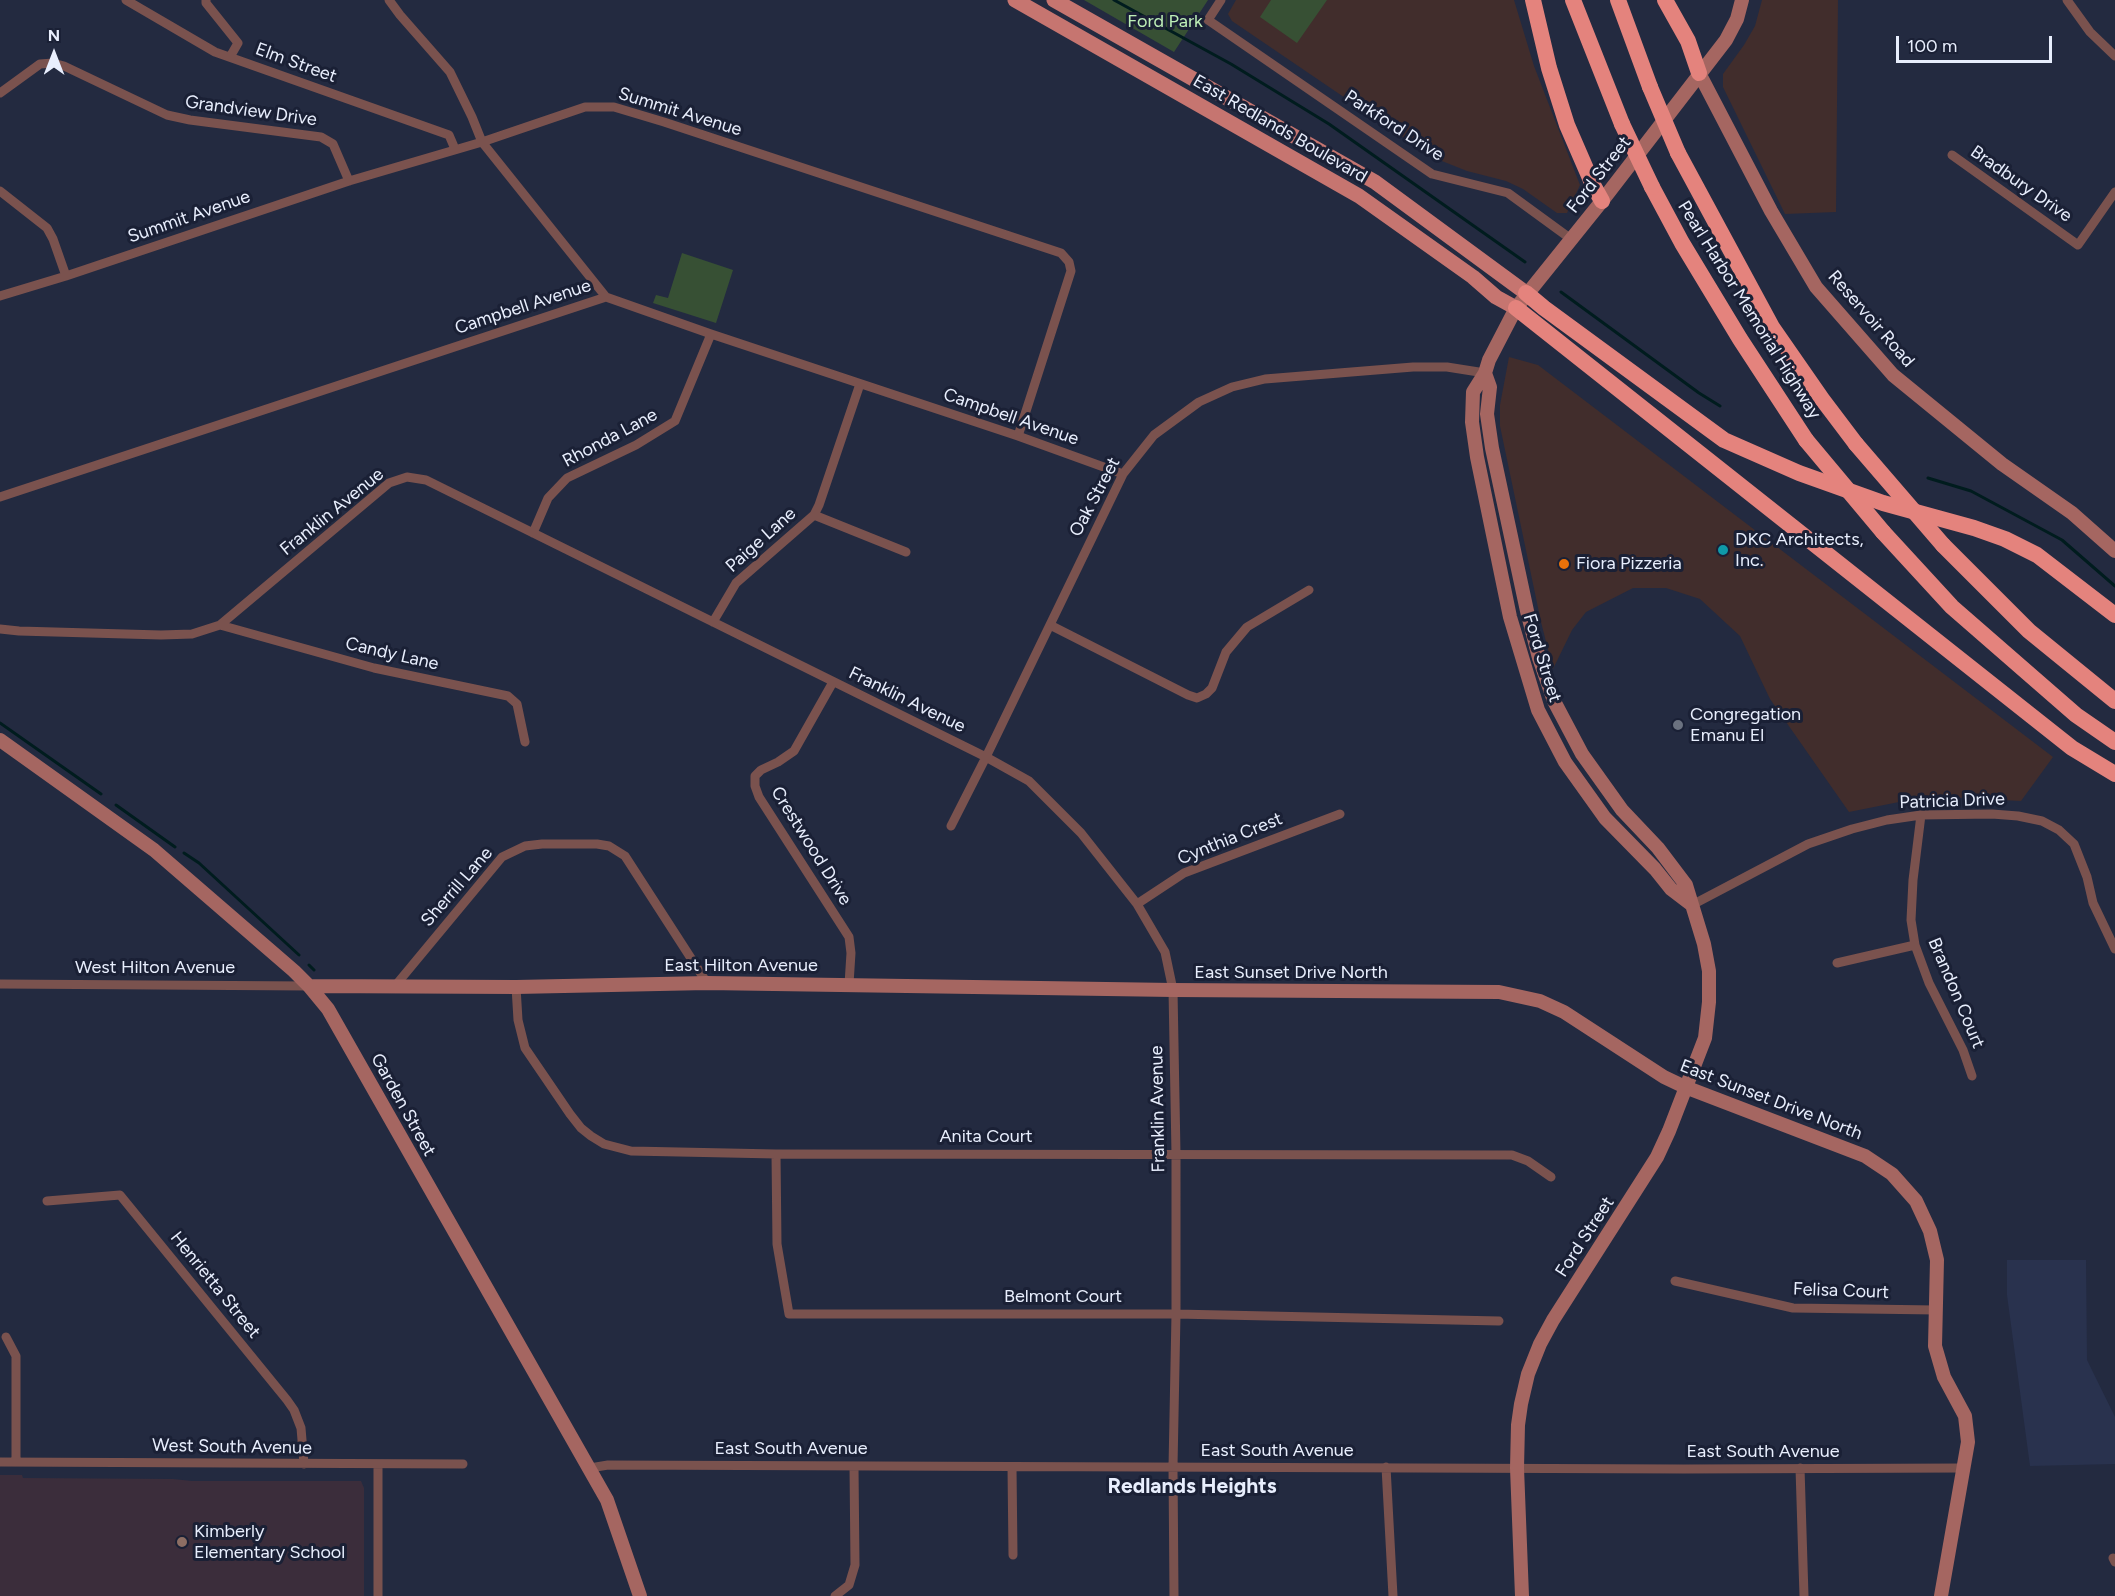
<!DOCTYPE html>
<html>
<head>
<meta charset="utf-8">
<style>
	body { margin:0 }
	#map { position:relative; width:2115px; height:1596px; overflow:hidden; background:#232a40; font-family:Figtree,sans-serif }
	canvas { display:block }
	.north { position:absolute; left:24px; top:24px; width:60px; height:60px; -webkit-text-stroke:4px #1a2035; paint-order:stroke; rotate:0deg; font-size:16px; font-weight:700; line-height:24px; text-align:center; color:#e8eefd }
	.north::after { content:''; display:block; margin:auto; width:21px; height:27px; background:#e8eefd; clip-path:polygon(50% 0,100% 100%,50% 72%,0 100%) }
	.scale { position:absolute; left:1896px; top:36px; width:156px; height:27px; box-sizing:border-box; border:3px solid #e8eefd; border-top:0; padding-left:8px; font-size:18px; line-height:21px; white-space:nowrap; color:#e8eefd; -webkit-text-stroke:4px #1a2035; paint-order:stroke }
</style>
</head>
<body>
<div id="map">
<canvas width="2115" height="1596"></canvas>
<div class="north">N</div>
<div class="scale">100 m</div>
</div>
<script>
const ctx = document.querySelector('canvas').getContext('2d');
ctx.lineJoin = 'round';
function fillPath(path, color) { ctx.fillStyle = color; ctx.fill(path, 'evenodd'); }
const poly = rows => new Path2D(rows.map(r => 'M' + r).join(''));
function stroke(path, color, width, dash) { ctx.strokeStyle = color; ctx.lineWidth = width; ctx.lineCap = dash ? 'butt' : 'round'; ctx.setLineDash(dash || []); ctx.stroke(path); }
function write(font, color, halo, rows, align = 'center') {
  ctx.font = font + ' Figtree,sans-serif'; ctx.lineWidth = 6; ctx.setLineDash([]); ctx.textBaseline = 'middle'; ctx.strokeStyle = halo; ctx.fillStyle = color; for (const [text, x, y, turn = 0] of rows) {
    ctx.save(); ctx.translate(x, y); ctx.rotate((+turn || 0) * Math.PI / 180); ctx.textAlign = isNaN(turn) ? turn : align; if (halo) ctx.strokeText(text, 0, 0); ctx.fillText(text, 0, 0); ctx.restore();
  }
}
fillPath(poly([
	[1236,0,1514,0,1534,66,1580,185,1567,213,1557,213,1523,189,1506,181,1467,171,1432,157,1232,21,1228,14],
	[1762,0,1838,0,1836,212,1785,214,1723,87,1723,74,1744,45,1755,26],
	[1509,357,1538,365,2053,757,2021,801,1945,797,1909,800,1849,812,1770,699,1740,636,1700,599,1666,588,1633,588,1586,612,1572,630,1553,669,1541,622,1500,426,1500,405]
]), '#412d2c');
fillPath(poly([
	[2007,1260,2086,1260,2087,1360,2115,1417,2115,1464,2030,1466,2007,1295]
]), '#29324e');
fillPath(poly([
	[0,1475,22,1475,23,1478,173,1479,192,1481,361,1481,364,1488,364,1596,0,1596]
]), '#3b2d3b');
fillPath(poly([
	[1084,0,1208,0,1174,52],
	[1271,0,1327,0,1297,43,1260,17],
	[682,253,733,270,716,323,653,303,656,295,668,298]
]), '#375034');
stroke(poly([
	[1114,0,1231,64,1329,124,1525,262],
	[1561,292,1699,393,1720,406],
	[1928,478,1971,491,2062,540,2115,586],
	[0,723,101,794],
	[116,805,175,847],
	[184,853,199,863,299,955],
	[309,965,314,970]
]), '#001c1e', 3);
stroke(poly([
	[126,0,215,52,449,135,455,149],
	[206,0,206,3,238,43,230,57],
	[389,0,400,15,450,72,472,117,482,142,606,297],
	[1221,0,1208,20,1432,174,1508,193,1571,239],
	[2067,0,2090,32,2115,56],
	[0,93,40,64,53,63,64,66,167,115,190,120,321,137,333,144,349,181],
	[1952,155,2078,245,2115,192],
	[0,191,47,228,53,239,66,276],
	[0,296,66,276,349,181,482,142,585,107,614,107,664,122,1061,253,1069,262,1071,271,1018,436],
	[0,497,606,297,711,334,1018,436,1123,474],
	[814,515,906,552],
	[533,533,548,498,567,478,636,445,675,421,711,334],
	[713,622,736,583,814,515,819,505,860,384],
	[220,625,374,668,508,696,517,704,525,742],
	[1050,625,1188,695,1197,698,1206,694,1212,688,1226,652,1247,627,1309,590],
	[0,629,19,631,161,635,192,634,220,625,389,483,407,477,426,480,986,757,1029,781,1081,833,1137,904,1165,952,1173,990,1176,1154,1176,1314,1173,1467,1174,1596],
	[833,682,794,751,778,762,761,770,755,776,755,786,759,797,849,937,851,953,849,984],
	[1921,815,1913,880,1911,920,1915,945,1929,983,1963,1050,1972,1076],
	[951,826,986,757,1123,474,1154,435,1199,402,1232,387,1265,379,1413,367,1447,367,1485,373],
	[1137,904,1184,873,1340,814],
	[1692,905,1808,844,1852,829,1887,820,1921,815,1992,814,2018,816,2042,821,2059,830,2074,844,2087,877,2093,903,2115,949],
	[1837,963,1915,945],
	[0,984,309,986],
	[395,986,502,857,525,846,542,844,597,844,609,846,625,856,707,983],
	[516,987,518,1020,525,1048,570,1114,581,1128,591,1136,604,1144,631,1151,776,1154,1512,1155,1528,1161,1551,1177],
	[776,1154,777,1244,789,1314,1176,1314,1499,1321],
	[47,1201,120,1195,287,1400,294,1410,301,1428,304,1464],
	[1675,1281,1793,1308,1936,1310],
	[6,1337,16,1356,16,1462],
	[0,1462,463,1464],
	[378,1465,378,1596],
	[1012,1467,1013,1555],
	[1386,1467,1393,1596],
	[590,1468,608,1465,1684,1469,1964,1468],
	[1800,1468,1804,1596],
	[2113,1558,2115,1562],
	[835,1596,849,1585,855,1565,854,1466]
]), '#7a524e', 9);
stroke(poly([
	[1699,73,1771,211,1816,287,1893,375,2002,464,2072,513,2115,551],
	[1485,373,1490,387,1487,414,1492,448,1527,611,1539,658,1554,701,1582,754,1622,810,1658,848,1686,885,1704,944,1709,971,1709,1002,1705,1038,1669,1131,1657,1157,1553,1320,1540,1344,1528,1374,1521,1404,1518,1425,1517,1468,1522,1596],
	[0,740,154,850,294,971,309,986,328,1009,607,1500,640,1596],
	[1692,905,1671,889,1655,869,1605,818,1565,762,1538,710,1510,617,1477,457,1472,422,1473,392,1485,373,1489,360,1516,308,1602,201,1726,40,1737,19,1742,0],
	[309,986,516,987,707,983,1173,990,1499,992,1540,1001,1564,1012,1664,1077,1685,1087,1865,1156,1892,1174,1916,1201,1930,1231,1937,1260,1935,1346,1944,1377,1965,1416,1968,1442,1941,1596]
]), '#a56661', 14);
stroke(poly([
	[1015,0,1359,196,1473,277,1496,297,1516,308],
	[1054,0,1375,182,1526,293]
]), '#c67570', 15);
stroke(poly([
	[1533,0,1549,68,1567,125,1593,185,1602,201],
	[1573,0,1622,124],
	[1618,0,1650,87],
	[1665,0,1688,41,1699,73],
	[1678,153,1772,327,1822,399,1856,444],
	[1652,187,1682,243,1740,339,1806,440],
	[1526,293,1544,308,1724,440,1799,473,1883,503,1974,528,2005,539,2037,555,2115,615],
	[1516,308,2072,748,2115,774],
	[1883,532,1952,607,2076,715,2115,742],
	[1943,545,2029,631,2115,701]
]), '#e4837d', 16);
stroke(poly([
	[1650,87,1678,153],
	[1622,124,1652,187],
	[1806,440,1883,532],
	[1856,444,1943,545]
]), '#e4837d', 16);
for (const [x, y, r, color] of [
	[1723,550,6,"#0f9aa8"],
	[1564,564,6,"#e8710a"],
	[1678,725,6,"#6b7280"],
	[182,1542,6,"#8d6e63"]
]) { const dot = new Path2D(); dot.arc(x, y, r, 0, 2 * Math.PI); ctx.fillStyle = color; ctx.fill(dot); stroke(dot, '#1a2035', 2); }
write('18px', '#beefb7', '#1a2035', [
	["Ford Park",1165,22]
]);
write('18px', '#e8eefd', '#1a2035', [
	["Elm Street",296,63,20],
	["Grandview Drive",251,111,8],
	["Summit Avenue",680,112,17],
	["Parkford Drive",1394,126,33],
	["East Redlands Boulevard",1280,129,30],
	["Ford Street",1599,175,-52],
	["Bradbury Drive",2021,184,35],
	["Summit Avenue",189,217,-19],
	["Campbell Avenue",523,307,-18],
	["Pearl Harbor Memorial Highway",1749,310,58],
	["Reservoir Road",1871,319,49],
	["Campbell Avenue",1011,417,19],
	["Rhonda Lane",610,438,-28],
	["Oak Street",1095,497,-62],
	["Franklin Avenue",332,512,-39],
	["Paige Lane",761,540,-42],
	["Candy Lane",392,654,13],
	["Ford Street",1542,658,73],
	["Franklin Avenue",907,700,26],
	["Patricia Drive",1952,801,-2],
	["Cynthia Crest",1230,839,-22],
	["Crestwood Drive",811,846,58],
	["Sherrill Lane",457,887,-49],
	["East Hilton Avenue",741,966],
	["West Hilton Avenue",155,968],
	["East Sunset Drive North",1291,973],
	["Brandon Court",1956,993,67],
	["East Sunset Drive North",1771,1100,21],
	["Garden Street",403,1105,61],
	["Franklin Avenue",1158,1109,-91],
	["Anita Court",986,1137],
	["Ford Street",1585,1237,-57],
	["Henrietta Street",215,1285,51],
	["Felisa Court",1841,1291,2],
	["Belmont Court",1063,1297],
	["West South Avenue",232,1447,1],
	["East South Avenue",791,1449],
	["East South Avenue",1277,1451],
	["East South Avenue",1763,1452]
]);
write('18px', '#e8eefd', '#1a2035', [
	["DKC Architects,",1735,540],
	["Inc.",1735,561],
	["Fiora Pizzeria",1576,564],
	["Congregation",1690,715],
	["Emanu El",1690,736],
	["Kimberly",194,1532],
	["Elementary School",194,1553]
], 'left');
write('bold 21px', '#e8eefd', '#1a2035', [
	["Redlands Heights",1192,1487]
]);
</script>
</body>
</html>
